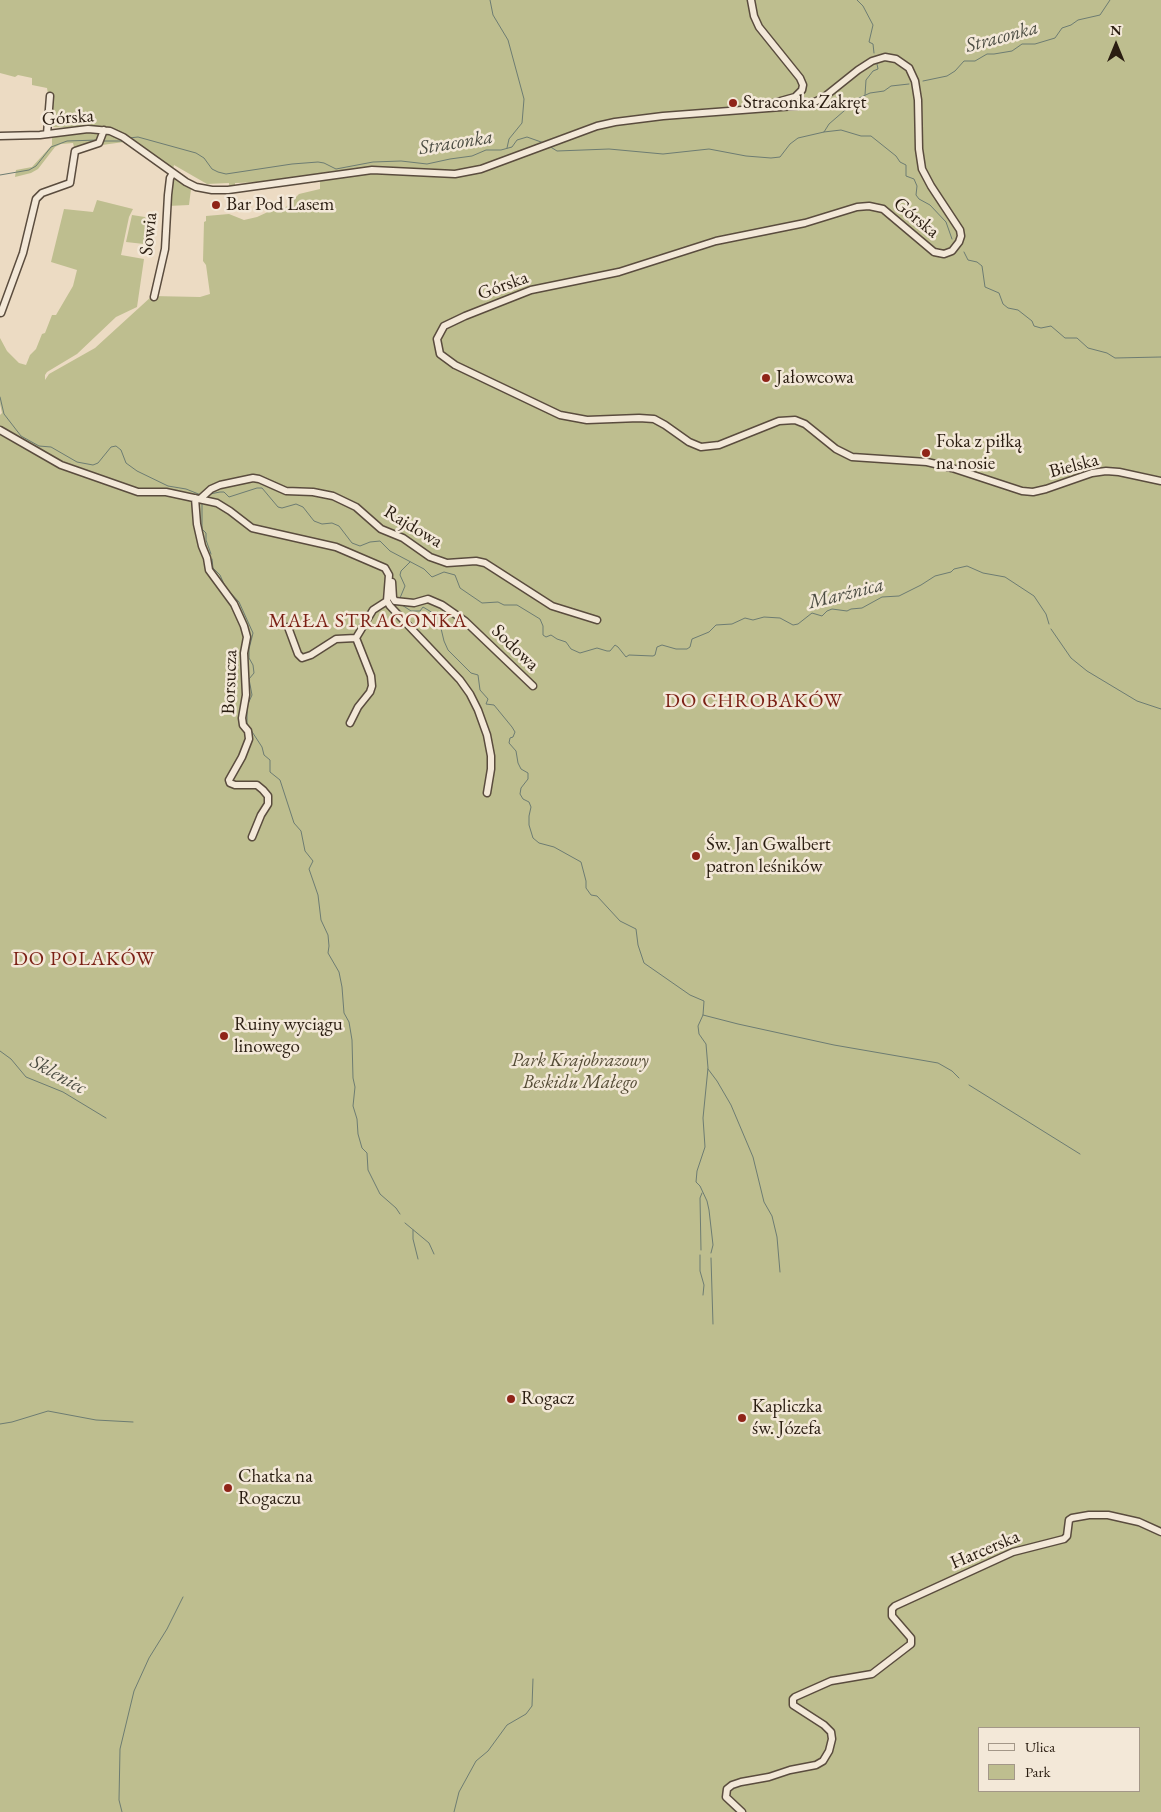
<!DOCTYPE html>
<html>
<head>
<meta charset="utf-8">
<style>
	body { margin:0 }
	#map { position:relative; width:1161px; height:1812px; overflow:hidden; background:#ecdbc3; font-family:"EB Garamond",serif }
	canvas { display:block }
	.legend { position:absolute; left:978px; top:1727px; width:162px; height:65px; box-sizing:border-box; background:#f3e8d8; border:1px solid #a39788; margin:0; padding:6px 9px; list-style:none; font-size:15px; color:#2a1d11 }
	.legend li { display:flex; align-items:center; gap:10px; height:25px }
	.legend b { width:25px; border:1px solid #a39788 }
	.north { position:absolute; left:1091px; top:20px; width:50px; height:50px; -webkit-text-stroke:4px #f3e8d8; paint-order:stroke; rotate:0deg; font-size:14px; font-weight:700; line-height:20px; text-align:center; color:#2a1d11 }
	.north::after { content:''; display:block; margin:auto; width:18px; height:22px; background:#2a1d11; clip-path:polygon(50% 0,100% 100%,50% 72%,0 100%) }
</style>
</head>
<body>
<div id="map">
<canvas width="1161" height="1812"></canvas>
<ul class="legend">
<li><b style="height:6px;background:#f3e8d8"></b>Ulica</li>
<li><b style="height:14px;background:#bebe8f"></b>Park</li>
</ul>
<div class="north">N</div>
</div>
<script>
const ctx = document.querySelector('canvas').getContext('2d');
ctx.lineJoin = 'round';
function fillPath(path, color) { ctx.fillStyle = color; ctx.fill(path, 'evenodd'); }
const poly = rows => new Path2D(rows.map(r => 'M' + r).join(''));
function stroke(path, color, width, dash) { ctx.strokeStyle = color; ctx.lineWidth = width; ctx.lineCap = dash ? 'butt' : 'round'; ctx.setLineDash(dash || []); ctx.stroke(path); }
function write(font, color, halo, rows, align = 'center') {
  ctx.font = font + ' "EB Garamond",serif'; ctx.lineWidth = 5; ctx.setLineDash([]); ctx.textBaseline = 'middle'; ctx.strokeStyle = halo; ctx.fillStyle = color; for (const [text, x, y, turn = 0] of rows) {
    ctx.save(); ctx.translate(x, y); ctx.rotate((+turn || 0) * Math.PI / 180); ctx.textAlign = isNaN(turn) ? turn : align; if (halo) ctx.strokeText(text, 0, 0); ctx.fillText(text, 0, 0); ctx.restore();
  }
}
fillPath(poly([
	[0,0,1161,0,1161,1812,0,1812,0,415,2,413,0,404,0,321,0,338,7,351,19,363,26,365,30,355,36,349,42,334,45,333,52,315,56,315,73,286,77,270,51,262,64,209,93,212,97,200,133,209,129,217,121,255,144,259,137,307,116,317,77,354,47,372,45,375,45,380,49,374,95,348,152,296,200,297,210,294,206,265,203,261,204,222,206,221,206,216,229,214,244,220,257,217,270,211,286,207,299,194,320,189,320,180,235,183,235,186,229,186,229,183,207,184,174,165,173,169,127,136,107,127,70,128,53,127,47,88,32,85,32,78,18,75,15,77,0,73],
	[980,1728,1140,1728,1140,1791,980,1791],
	[83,132,101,133,99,142,74,147,73,143,61,144,55,147,38,169,31,173,15,177,16,170,32,167,52,145,52,136],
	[105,134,114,136,124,142,102,145],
	[173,178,191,189,189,205,168,206],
	[132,215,145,217,149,225,144,244,126,242]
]), '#bebe8f');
stroke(poly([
	[490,0,493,15,508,40,524,99,522,123,509,139,507,148],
	[857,0,863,6,873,25,869,42,873,44,874,53],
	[923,81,947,76,955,71,964,61,975,61,987,54,994,54,1012,51,1022,44,1035,44,1055,38,1062,28,1071,25,1078,20,1100,15,1110,0],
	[865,95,866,80,873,71,878,69,877,64],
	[824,132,841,130,861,136,871,136,896,156,900,162,906,165,906,176,914,179,917,186,916,195,919,199,930,205,946,222,952,239],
	[129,138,138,137,196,153,204,158,212,169,218,172,226,174,292,164,318,162,324,163,336,169,373,162,401,161,427,164,450,159,472,156,486,150,501,150,512,147,517,140,527,137,544,143],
	[102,141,123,141],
	[549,146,557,151,609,149,663,154,709,149,746,156,771,158,780,157,790,144,798,138,824,132,829,124,859,98,870,93,884,91,891,86,909,84],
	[0,175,29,170,36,166,51,147,67,141,98,140],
	[964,252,968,260,977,262,982,266,985,287,999,293,1003,304,1008,308,1018,310,1032,321,1034,326,1041,328,1051,326,1065,338,1077,338,1088,348,1107,353,1115,358,1161,357],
	[0,397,4,414,21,436,39,446,51,447,77,462,93,465,98,463,111,447,116,446,121,450,126,463,137,471,168,486,186,489,201,495],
	[210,494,220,492,224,492,229,497,257,488,262,488,278,507,282,508,296,504,303,507,314,521,322,524,332,523,339,526,352,543,360,546,370,542,380,541,390,551,424,569,432,577,444,572,455,575,460,588,482,603,498,602,504,605,517,605,540,619,543,626,543,635,546,637,551,635,557,639,566,642,571,649,580,653,597,648,607,651,610,651,615,645,618,647,626,657,629,655,653,656,655,655,657,647,662,645,676,649,687,649,690,647,692,639,709,632,716,625,732,624,745,618,753,620,764,617,780,618,793,625,798,624,812,613,822,616,827,611,832,609,847,611,851,609,862,608,882,597,899,596,921,585,935,576,951,572,954,569,967,566,983,573,1005,577,1034,596,1046,614,1049,624],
	[202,503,202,529,206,533,206,540,211,554],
	[212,559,213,568,220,575,224,584],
	[227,589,239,602,253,633,249,649,249,658,253,665,254,673,249,679,252,695,247,706,247,724,262,747,264,755,270,760,270,772,280,780,294,823,301,831,305,851,313,861,309,869,318,895,321,920,328,935,329,946,328,953,339,972,342,987,344,1013,349,1022,352,1040,353,1078,355,1087,353,1106,357,1119,358,1134,362,1148,367,1153,368,1170,380,1194,396,1208,400,1214],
	[400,598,405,586,400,575,401,571,410,562],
	[402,605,411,611,420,611,423,607,438,616,444,641,448,650,471,673,478,675,480,690,488,699,486,704,494,705,512,727,515,732,513,737,510,738,509,743,516,751,518,763,521,769,528,773,528,779,521,788,520,794,523,799,529,802,531,807,529,816,529,825,533,838,539,843,554,847,581,862,586,881,586,888,591,895,597,896,620,921,636,929,638,945,644,963,690,995,704,1001,703,1015,698,1026,699,1034,706,1044,708,1068,703,1118,705,1147,697,1171,696,1182,700,1186,707,1201,709,1210,713,1245,711,1253],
	[1051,629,1071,658,1087,671,1137,701,1161,709],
	[703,1015,738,1024,834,1045,938,1063,952,1071,959,1078],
	[0,1051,11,1059,26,1077,63,1092,106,1118],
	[708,1069,717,1081,731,1105,753,1157,764,1202,772,1216,777,1237,780,1272],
	[969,1085,1080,1154],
	[405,1223,429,1243,434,1254],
	[413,1230,413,1239,418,1259],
	[701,1250,700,1198,702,1193],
	[700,1255,700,1271,704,1285,703,1295],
	[711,1258,713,1324],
	[0,1424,12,1422,48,1411,96,1420,133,1422],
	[122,1812,119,1800,120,1749,134,1691,149,1658,167,1629,183,1597],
	[454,1812,459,1792,476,1761,488,1751,507,1725,526,1714,532,1706,533,1679]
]), '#6d7c72', 1);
const minor = poly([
	[751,0,754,16,759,27,800,78,803,85,802,90,795,97,770,104,765,108],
	[47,134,50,96],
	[0,136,40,135,88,129,110,131,123,137,186,182,196,187,212,190,228,190,372,170,455,174,481,169,597,126,615,122,663,116,808,105,823,98,858,70,872,61,885,57,896,59,909,68,915,81,918,100,919,149,922,169,931,186,960,230,961,236,959,242,952,251,944,254,934,252,883,209,869,206,857,207,805,223,716,241,619,272,531,290,465,316,444,326,437,339,440,354,455,365,560,415,587,420,639,418,654,419,665,425,689,442,701,447,719,445,779,421,795,420,805,424,836,449,852,457,927,462,952,468,1022,491,1033,492,1046,489,1092,473,1106,471,1119,472,1161,481],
	[154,297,165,249,168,195,170,178,173,173],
	[1,313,23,253,36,199,42,193,70,183,75,151,99,143,104,130],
	[0,430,61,465,138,492,166,492,217,503,230,511,252,528,336,547,385,568,389,575,387,601,390,606,460,680,470,694,478,710,487,735,491,756,491,769,487,793],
	[195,498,197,524,202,546,207,558,209,570,234,604,244,626,247,637,244,653,246,695,242,718,243,725,248,731,249,739,242,757,229,780,230,783,235,785,257,785,263,790,268,796,268,804,261,815,252,837],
	[200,499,211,489,220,485,253,478,259,479,286,491,313,492,333,496,356,507,381,529,403,538,430,557,447,563,476,561,485,563,552,606,597,620],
	[392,582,393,598,395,601,414,603,428,599,442,605,465,621,533,686],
	[288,627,298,654,302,658,311,655,336,639,356,638],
	[350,723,358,707,370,692,372,686,371,676,356,638,373,610,387,601],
	[742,1812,726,1797,727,1789,732,1785,741,1782,769,1777,790,1770,816,1765,823,1761,829,1751,832,1739,831,1732,824,1725,793,1705,793,1699,795,1697,831,1681,872,1674,911,1644,911,1638,892,1616,892,1609,895,1606,1013,1552,1064,1539,1067,1536,1069,1520,1072,1518,1089,1515,1108,1515,1139,1522,1161,1532]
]);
stroke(minor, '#5a4c3e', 9);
stroke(minor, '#f3e8d8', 6);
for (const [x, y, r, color] of [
	[733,103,5,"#8f2418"],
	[216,205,5,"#8f2418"],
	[766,378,5,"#8f2418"],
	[926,453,5,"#8f2418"],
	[696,856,5,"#8f2418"],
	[224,1036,5,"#8f2418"],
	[511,1399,5,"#8f2418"],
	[742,1418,5,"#8f2418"],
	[228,1488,5,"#8f2418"]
]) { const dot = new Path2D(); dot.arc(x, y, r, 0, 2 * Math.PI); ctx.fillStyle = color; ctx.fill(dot); stroke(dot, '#f3e8d8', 2); }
write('19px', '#2a1d11', '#f3e8d8', [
	["Straconka Zakręt",743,103],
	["Bar Pod Lasem",226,205],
	["Jałowcowa",776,378],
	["Foka z piłką",936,442],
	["na nosie",936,464],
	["Św. Jan Gwalbert",706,845],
	["patron leśników",706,867],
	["Ruiny wyciągu",234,1025],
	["linowego",234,1047],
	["Rogacz",521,1399],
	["Kapliczka",752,1407],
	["św. Józefa",752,1429],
	["Chatka na",238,1477],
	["Rogaczu",238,1499]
], 'left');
write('19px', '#2a1d11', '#f3e8d8', [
	["Górska",68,118,-4],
	["Górska",916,218,39],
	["Sowia",149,234,-84],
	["Górska",503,286,-20],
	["Bielska",1074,466,-15],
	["Rajdowa",413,527,31],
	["Sodowa",515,648,44],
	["Borsucza",230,682,-88],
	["Harcerska",985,1550,-23]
]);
write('italic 19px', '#564d37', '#f3e8d8', [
	["Park Krajobrazowy",580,1061],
	["Beskidu Małego",580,1083]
]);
write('italic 20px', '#4b4c42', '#f3e8d8', [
	["Straconka",1002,37,-15],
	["Straconka",456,143,-9],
	["Marźnica",846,594,-14],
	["Skleniec",58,1075,29]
]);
ctx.letterSpacing = '1px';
write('20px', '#7a1f14', '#f3e8d8', [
	["MAŁA STRACONKA",368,622],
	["DO CHROBAKÓW",754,702],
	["DO POLAKÓW",84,960]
]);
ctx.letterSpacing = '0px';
</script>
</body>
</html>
